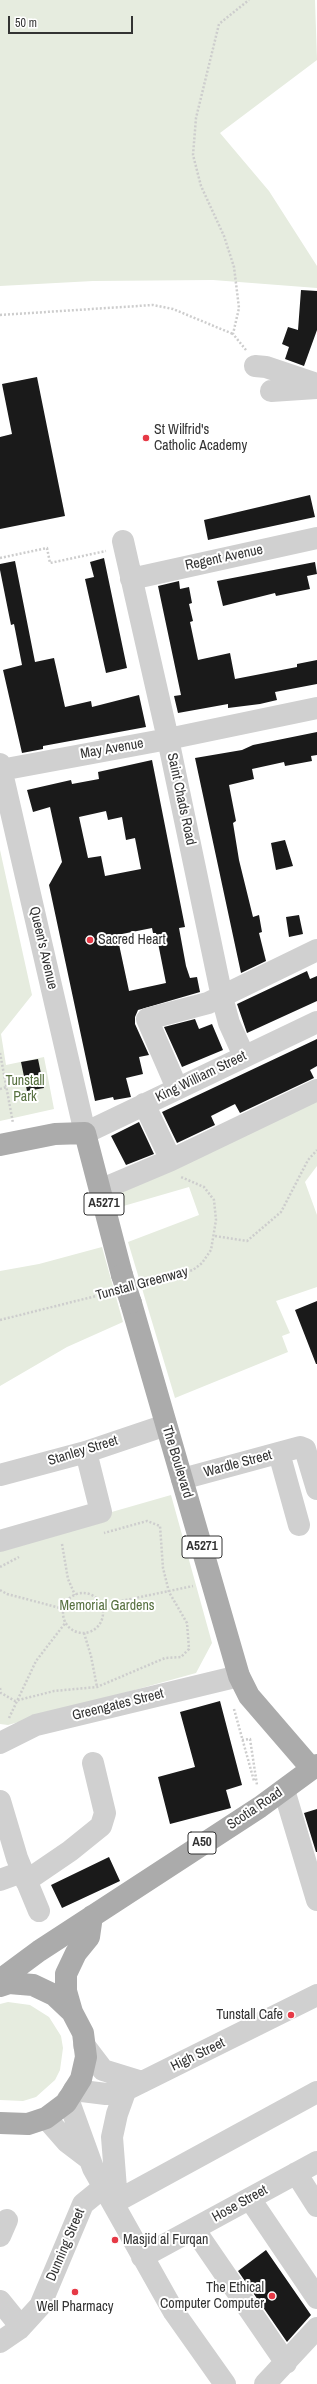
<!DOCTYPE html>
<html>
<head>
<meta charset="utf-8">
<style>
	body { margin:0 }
	#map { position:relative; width:317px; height:2384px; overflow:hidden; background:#fff; font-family:"Archivo Narrow",sans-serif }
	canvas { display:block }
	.scale { position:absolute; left:8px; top:16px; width:125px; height:18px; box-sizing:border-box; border:2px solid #333; border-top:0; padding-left:5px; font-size:12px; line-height:14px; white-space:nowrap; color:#333; -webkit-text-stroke:3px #fff; paint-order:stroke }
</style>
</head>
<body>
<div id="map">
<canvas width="317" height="2384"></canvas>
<div class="scale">50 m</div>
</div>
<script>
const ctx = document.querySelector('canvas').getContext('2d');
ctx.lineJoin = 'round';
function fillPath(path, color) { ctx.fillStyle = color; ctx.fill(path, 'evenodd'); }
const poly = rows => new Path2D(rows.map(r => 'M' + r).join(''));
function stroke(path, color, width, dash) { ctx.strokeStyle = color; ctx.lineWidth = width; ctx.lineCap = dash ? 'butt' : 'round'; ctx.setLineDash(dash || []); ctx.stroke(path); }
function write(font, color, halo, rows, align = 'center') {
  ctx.font = font + ' "Archivo Narrow",sans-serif'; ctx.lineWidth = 4; ctx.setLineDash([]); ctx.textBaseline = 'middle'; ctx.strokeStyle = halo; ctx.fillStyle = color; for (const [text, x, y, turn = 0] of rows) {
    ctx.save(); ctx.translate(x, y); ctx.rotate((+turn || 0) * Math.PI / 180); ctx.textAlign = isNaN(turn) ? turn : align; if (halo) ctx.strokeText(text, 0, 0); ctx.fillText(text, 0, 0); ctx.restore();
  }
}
fillPath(poly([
	[0,0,315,0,317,60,220,133,269,191,317,266,317,288,213,280,93,281,0,286],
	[0,850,32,995,1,1034,6,1065,44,1057,54,1109,0,1121],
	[317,1095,317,1166,305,1182,317,1215,317,1287,276,1301,290,1333,282,1336,288,1352,175,1398,128,1242,199,1215,189,1187,120,1207,116,1191],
	[102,1247,123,1322,67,1347,0,1386,0,1271,39,1264],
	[171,1495,212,1643,196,1673,8,1725,0,1724,0,1544],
	[8,2002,30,2005,49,2017,61,2036,63,2048,60,2070,55,2080,36,2097,23,2101,0,2100,0,2004]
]), '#e6ecdf');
fillPath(poly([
	[301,290,317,291,317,330,304,366,285,359,289,347,282,344,288,327,298,330],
	[37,377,65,516,0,529,0,437,12,434,2,384],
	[310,495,315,517,208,540,204,520],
	[104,558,127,668,106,673,85,579,94,577,90,562],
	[15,561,35,662,54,658,65,707,91,701,92,707,139,695,146,727,43,746,43,749,22,753,3,670,22,665,14,624,11,625,0,570,0,564],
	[315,562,317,574,307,576,310,589,276,596,275,593,223,606,217,581],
	[179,581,180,589,189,587,192,603,189,604,193,621,190,622,198,660,230,653,235,679,297,667,297,664,317,660,317,684,275,692,277,700,260,704,228,708,228,704,178,713,174,696,181,695,158,586],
	[317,732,317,755,311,756,312,761,285,766,284,762,252,769,254,779,229,785,236,821,233,823,239,860,253,917,259,915,262,932,259,933,266,961,241,973,195,758,242,750,253,745],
	[152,760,185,927,179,928,186,966,190,978,197,977,200,992,138,1010,135,1017,135,1024,149,1055,139,1057,143,1074,126,1078,131,1097,114,1100,113,1097,95,1101,49,885,62,862,50,807,33,812,27,790,71,780,72,784,99,779,98,772],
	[106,811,108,820,122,817,126,840,135,838,141,869,105,876,101,856,88,858,79,817],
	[152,928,153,933,156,933,166,983,129,991,117,935],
	[285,840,293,866,276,870,271,843],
	[299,915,303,934,289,937,286,917],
	[307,971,310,979,317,976,317,1001,247,1033,237,1004],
	[195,1019,199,1029,212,1024,223,1050,182,1067,164,1027],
	[317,1039,317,1066,310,1070,314,1078,240,1113,235,1104,211,1116,215,1125,177,1143,162,1112],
	[38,1059,44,1088,27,1091,21,1062],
	[139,1122,154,1154,126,1165,111,1136],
	[317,1301,317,1364,316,1364,295,1310],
	[220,1701,242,1785,226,1790,231,1808,170,1824,158,1777,195,1767,180,1712],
	[317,1809,317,1852,316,1852,304,1813],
	[109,1857,120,1881,62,1908,51,1885],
	[266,2250,311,2315,287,2342,238,2271]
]), '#1a1a1a');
stroke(poly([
	[0,315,153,305,173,309,233,334],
	[246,350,233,334,239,308,234,267,224,236,201,186,193,155,196,118,219,24,249,0],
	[0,558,47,548,50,563,106,551],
	[0,1053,13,1123],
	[0,1089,6,1087],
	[215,1236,247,1241,281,1212,308,1160,317,1150],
	[144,1284,193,1270,202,1263,211,1250,216,1220,214,1200,204,1187,181,1177],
	[0,1320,108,1293],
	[62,1544,68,1579,75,1595],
	[0,1567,19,1557],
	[0,1590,7,1594,64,1609],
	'63 1613a20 20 0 1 1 40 0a20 20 0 1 1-40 0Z',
	[102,1605,193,1586],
	[84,1633,91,1656,97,1687],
	[0,1688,1,1693,15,1701,54,1691,97,1687,165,1658,181,1657,189,1649,187,1623,169,1592,163,1568,160,1526,147,1521,104,1533],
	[234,1709,254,1781],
	[9,1718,36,1661,66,1622],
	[242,1740,250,1739,257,1785]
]), '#cdcdcd', 2.5, [2, 2]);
stroke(poly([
	[255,366,266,367,317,384],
	[271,391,316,388],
	[123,541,168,739,222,997,229,1023,244,1056],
	[131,579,317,538],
	[0,764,85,1133,317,1022],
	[1,770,168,739,317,708],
	[177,1088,147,1019,208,1003,317,950],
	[144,1104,171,1160],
	[100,1190,171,1160,317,1090],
	[279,1453,299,1525],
	[0,1475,86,1452,166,1425],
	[182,1479,300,1447,305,1449,317,1489],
	[0,1541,101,1512,86,1452],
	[0,1743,36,1725,239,1676],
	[284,1790,317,1900],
	[0,1801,17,1858,39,1911],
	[0,1880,22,1872],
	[26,1881,70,1851,101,1826,105,1813,93,1763],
	[84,2045,103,2070,142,2082],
	[74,2090,106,2094,130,2088,317,1995],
	[68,2099,93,2168,174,2312,225,2384],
	[46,2118,67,2142,88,2158],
	[296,2173,317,2206],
	[250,2199,317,2298],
	[117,2201,317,2092],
	[117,2201,112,2137,117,2114,126,2089],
	[194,2229,286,2363],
	[0,2236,7,2220],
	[142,2257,317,2162],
	[0,2301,21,2327],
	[0,2342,19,2329,40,2306,83,2204,105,2186],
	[265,2384,317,2328]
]), '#d0d0d0', 22);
stroke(poly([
	[0,1145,55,1134,85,1133,122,1275],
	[131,1303,239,1676,249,1696,312,1769],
	[0,1980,39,1951,260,1807,317,1765],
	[0,1986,9,1983,33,1985,54,1995,72,2012,83,2033,86,2057,81,2079,66,2103,46,2118,28,2124,0,2123],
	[72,2012,66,1991,66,1974,76,1953,89,1937,92,1916]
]), '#ababab', 22);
stroke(poly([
	[122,1275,131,1303]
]), '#ababab', 22);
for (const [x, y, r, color] of [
	[146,438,4,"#e63946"],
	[90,940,4,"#e63946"],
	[291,2015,4,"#e63946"],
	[115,2240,4,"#e63946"],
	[75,2292,4,"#e63946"],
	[272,2296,4,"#e63946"]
]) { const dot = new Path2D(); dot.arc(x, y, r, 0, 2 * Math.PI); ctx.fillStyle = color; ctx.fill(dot); stroke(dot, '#fff', 1.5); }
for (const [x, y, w] of [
	[104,1204,40],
	[202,1547,40],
	[202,1843,28]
]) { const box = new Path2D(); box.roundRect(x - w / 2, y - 11, w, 22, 3); ctx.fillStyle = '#fff'; ctx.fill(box); stroke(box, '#333', 1); }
write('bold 13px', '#333', null, [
	["A5271",104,1204],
	["A5271",202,1547],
	["A50",202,1843]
]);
write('14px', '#333', '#fff', [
	["St Wilfrid's",154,430],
	["Catholic Academy",154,446],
	["Sacred Heart",98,940],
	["Tunstall Cafe",283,2015,"right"],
	["Masjid al Furqan",123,2240],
	["The Ethical",264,2288,"right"],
	["Computer Computer",264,2304,"right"],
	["Well Pharmacy",75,2307,"center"]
], 'left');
write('14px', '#333', '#fff', [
	["Regent Avenue",224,558,-12],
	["May Avenue",112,749,-10],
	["Saint Chads Road",181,799,78],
	["Queen's Avenue",43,948,77],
	["King William Street",201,1077,-26],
	["Tunstall Greenway",142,1284,-15],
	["Stanley Street",83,1451,-17],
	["The Boulevard",177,1462,73],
	["Wardle Street",238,1464,-15],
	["Greengates Street",118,1705,-14],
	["Scotia Road",255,1809,-34],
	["High Street",198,2055,-26],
	["Hose Street",240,2204,-29],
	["Dunning Street",66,2245,-67]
]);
write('14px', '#56703f', '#fff', [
	["Tunstall",25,1081],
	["Park",25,1097],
	["Memorial Gardens",107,1606]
]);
</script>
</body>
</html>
